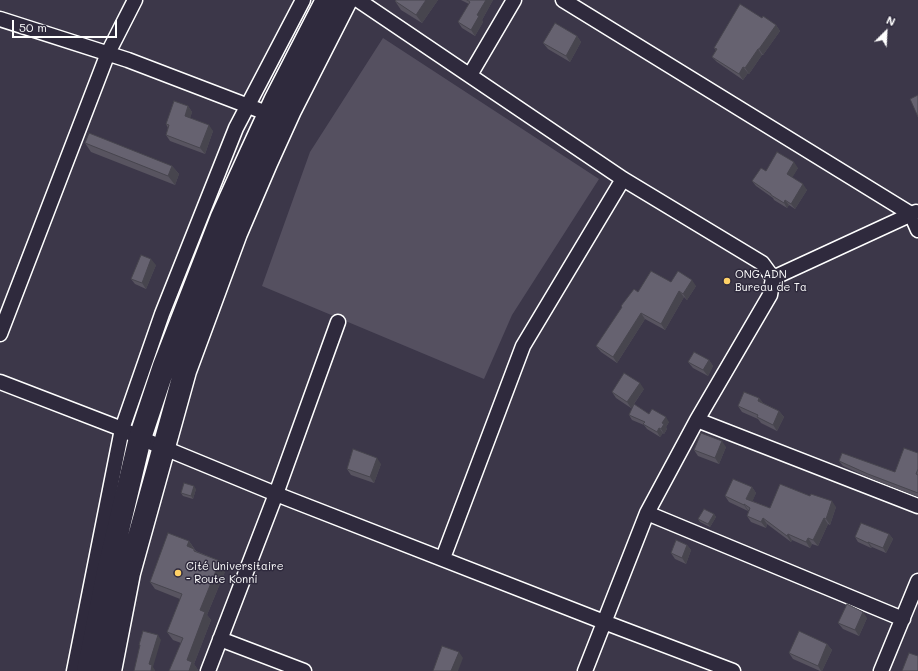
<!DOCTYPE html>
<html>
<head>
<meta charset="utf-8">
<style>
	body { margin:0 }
	#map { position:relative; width:918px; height:671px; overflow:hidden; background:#3c3749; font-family:Mali,sans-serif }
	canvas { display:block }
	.north { position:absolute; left:866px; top:12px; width:40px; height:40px; -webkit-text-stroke:3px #2f2a3d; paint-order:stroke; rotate:24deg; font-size:11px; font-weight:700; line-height:16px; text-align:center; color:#fff }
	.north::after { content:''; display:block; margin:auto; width:14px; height:18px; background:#fff; clip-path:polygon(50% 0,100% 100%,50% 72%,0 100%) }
	.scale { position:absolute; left:12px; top:20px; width:105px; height:18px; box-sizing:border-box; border:2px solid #fff; border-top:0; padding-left:5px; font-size:12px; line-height:14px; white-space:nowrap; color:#fff; -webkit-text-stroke:3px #2f2a3d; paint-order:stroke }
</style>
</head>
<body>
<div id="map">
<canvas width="918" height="671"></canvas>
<div class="north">N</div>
<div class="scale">50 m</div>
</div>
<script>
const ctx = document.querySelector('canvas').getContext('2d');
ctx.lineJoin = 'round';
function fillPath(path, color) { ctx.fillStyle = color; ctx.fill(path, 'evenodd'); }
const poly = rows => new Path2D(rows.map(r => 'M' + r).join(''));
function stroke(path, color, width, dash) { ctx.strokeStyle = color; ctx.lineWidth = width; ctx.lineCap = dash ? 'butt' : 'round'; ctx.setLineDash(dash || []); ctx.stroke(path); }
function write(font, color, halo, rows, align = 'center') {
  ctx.font = font + ' Mali,sans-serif'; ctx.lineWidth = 3; ctx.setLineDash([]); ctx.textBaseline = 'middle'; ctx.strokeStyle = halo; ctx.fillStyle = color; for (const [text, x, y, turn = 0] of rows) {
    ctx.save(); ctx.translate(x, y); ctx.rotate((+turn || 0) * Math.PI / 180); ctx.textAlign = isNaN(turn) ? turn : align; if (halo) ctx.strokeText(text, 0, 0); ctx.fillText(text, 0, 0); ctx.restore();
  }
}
fillPath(poly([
	[383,38,599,179,512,315,484,379,262,286,310,152]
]), '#555060');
const street = poly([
	[358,0,623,179,762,263,773,278,770,295,697,420,647,513,585,671],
	[563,0,911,214,918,230],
	[0,19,128,60,277,117],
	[470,75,514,0],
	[773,278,916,212],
	[0,334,108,53,135,0],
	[0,382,122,429,140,438,276,494,604,622,733,671],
	[697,420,918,506],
	[647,513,903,619],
	[443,558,523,346,623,179],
	[220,639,304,671],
	[74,671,122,429,162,314,236,128,303,0],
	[208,671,276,494,338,322],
	[881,671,918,581]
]);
const primary = poly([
	[88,671,108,572,140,438,164,366,222,217,251,153,275,101,327,0],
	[110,671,129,573,185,371,236,233,266,163,290,110,346,0]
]);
stroke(street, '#fff', 17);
stroke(primary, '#fff', 25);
stroke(street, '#2f2a3d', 14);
stroke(primary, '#2f2a3d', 22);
fillPath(poly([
	[438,0,422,23,401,10,395,1],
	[461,0,493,0,482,20,483,22,475,36,462,28,458,22,469,4],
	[762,18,776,25,780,31,763,55,762,55,749,74,748,73,743,80,717,62,712,57,716,50,714,48],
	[577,36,581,42,570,62,548,49,543,43],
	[188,106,192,112,190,118,213,131,205,154,170,141,166,135,168,128,166,124],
	[85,143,172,166,179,174,175,185,91,152],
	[798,168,792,177,807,190,795,209,789,205,787,208,774,200,773,198,756,186,752,181,766,171],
	[156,265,146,289,135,284,131,279],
	[671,282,696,286,687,300,684,297,665,330,645,319,617,363,601,352,596,346,638,292],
	[709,360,713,366,708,376,693,368,688,362],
	[644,389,634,404,649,414,669,422,666,427,667,429,664,434,663,433,660,437,647,429,644,425,632,420,629,415,634,404,631,408,616,398,612,392],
	[759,398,763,403,779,411,784,417,777,431,761,423,758,419,742,412,738,406],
	[726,447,719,464,698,456,694,450],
	[918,453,918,497,872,479,843,466,839,461,895,472],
	[381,464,374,483,351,475,347,469],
	[752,487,756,493,752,501,770,508,836,507,830,525,828,524,818,546,812,544,810,548,792,540,791,542,767,524,766,528,751,522,747,516,749,510,748,510,748,511,729,502,725,496],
	[196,489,193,499,183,496,181,493],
	[714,514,716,517,710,527,700,522,698,519],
	[889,534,893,539,886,553,872,547,871,548,858,542,855,537],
	[189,541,196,551,220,561,226,569,207,615,211,620,194,664,198,670,198,671,169,671,181,643,173,640,167,632,180,599,155,589,150,582],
	[687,545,691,550,686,564,675,559,671,553],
	[867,618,859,636,843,629,838,623],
	[827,644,832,650,822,671,820,671,793,659,789,653]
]), '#585460');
fillPath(poly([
	[426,0,438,0,422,23,416,15],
	[486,0,493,0,482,20,483,22,475,36,471,30,477,15],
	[776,25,780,31,763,55,759,49],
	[577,36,581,42,570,62,566,56],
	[758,49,762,55,749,74,745,68],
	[743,67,748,73,743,80,739,74],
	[188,106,192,112,189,122,185,116],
	[209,125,213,131,205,154,200,148],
	[794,162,798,168,791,180,787,174],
	[172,166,179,174,175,185,168,176],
	[803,184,807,190,795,209,791,204],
	[785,200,789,205,787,208,784,203],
	[151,259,156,265,146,289,142,283],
	[692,280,696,286,687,300,683,294],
	[679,291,684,297,665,330,661,324],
	[641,313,645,319,617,363,613,357],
	[709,360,713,366,708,376,703,370],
	[640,383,644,389,631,408,627,402],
	[759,398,764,404,758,401],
	[779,411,784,417,777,431,773,425],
	[666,417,669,422,666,427,667,429,664,434,661,429,662,423],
	[659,428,663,433,660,437,657,432],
	[722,441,726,447,719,464,715,458],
	[377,458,381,464,374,483,370,477],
	[194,486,196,489,193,499,191,496],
	[752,487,756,493,751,505,746,499],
	[832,501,836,507,830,525,826,519],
	[744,504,748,510,748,511,744,505],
	[714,514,716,517,710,527,708,524],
	[763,518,767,524,766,528,761,522],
	[824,518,828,524,818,546,813,540],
	[788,534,792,540,791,542,787,536],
	[889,534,893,539,886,553,883,548],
	[808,538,812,544,810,548,806,542],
	[189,541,194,549,187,546],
	[868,542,872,547,871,548,868,543],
	[687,545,691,550,686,564,682,558],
	[220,561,226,569,207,615,211,620,194,664,198,670,198,671,189,671,187,660,200,610],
	[863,612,867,618,859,636,855,630],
	[158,635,161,640,153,667,155,670,155,671,151,671,149,664],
	[827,644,832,650,822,671,821,671,818,666],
	[459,652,463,658,458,671,451,671]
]), '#47454e');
const building = poly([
	[396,0,426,0,416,15,395,1,396,0],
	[467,0,486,0,477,15,479,16,471,30,458,22,470,2,467,0],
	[740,4,762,18,763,16,776,25,759,49,758,49,745,68,743,67,739,74,712,57,717,49,714,48,740,4],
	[555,23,577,36,566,56,543,43,555,23],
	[918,95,918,117,910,99,918,95],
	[174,101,188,106,185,116,209,125,200,148,166,135,169,125,166,124,174,101],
	[89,133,172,166,168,176,85,143,89,133],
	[777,152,794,162,787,174,803,184,791,204,785,200,784,203,771,195,771,194,752,181,761,168,766,171,777,152],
	[141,255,151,259,142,283,131,279,141,255],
	[651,271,671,282,678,271,692,280,683,294,679,291,661,324,641,313,613,357,596,346,622,307,621,306,634,289,638,292,651,271],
	[694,352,709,360,703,370,688,362,694,352],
	[624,373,640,383,627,402,612,392,624,373],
	[744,392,759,398,758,401,779,411,773,425,757,417,758,415,738,406,744,392],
	[634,404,649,414,652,409,666,417,662,423,664,424,661,429,659,428,657,432,643,424,645,422,629,415,634,404],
	[701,433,722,441,715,458,694,450,701,433],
	[904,448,918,453,918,469,916,474,918,475,918,493,868,474,839,461,842,453,895,472,904,448],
	[353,449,377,458,370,477,347,469,353,449],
	[733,479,752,487,746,499,770,508,780,484,810,496,811,494,832,501,826,519,824,518,813,540,808,538,806,542,788,534,787,536,763,518,761,522,747,516,750,508,744,504,744,505,725,496,733,479],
	[184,483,194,486,191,496,181,493,184,483],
	[704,509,714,514,708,524,698,519,704,509],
	[861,523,889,534,883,548,868,542,868,543,855,537,861,523],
	[168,533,189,541,187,546,194,549,194,551,220,561,200,610,205,612,187,660,192,662,189,671,169,671,183,638,167,632,182,594,150,582,168,533],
	[676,540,687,545,682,558,671,553,676,540],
	[847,604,863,612,855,630,838,623,847,604],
	[143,631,158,635,149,664,152,665,151,671,134,671,140,645,139,645,143,631],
	[799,631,827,644,818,666,789,653,799,631],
	[442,646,459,652,451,671,433,671,442,646],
	[909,653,918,656,918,671,902,671,909,653]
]);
fillPath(building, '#666270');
stroke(building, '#47454e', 1);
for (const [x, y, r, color] of [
	[727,281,4,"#ffd166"],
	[178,573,4,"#ffd166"]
]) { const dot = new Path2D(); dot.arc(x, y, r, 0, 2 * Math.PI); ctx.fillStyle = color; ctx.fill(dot); stroke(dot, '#2f2a3d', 1.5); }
write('11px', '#fff', '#2f2a3d', [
	["ONG ADN",735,275],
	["Bureau de Ta",735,288],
	["Cité Universitaire",186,567],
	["- Route Konni",186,580]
], 'left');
</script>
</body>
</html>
